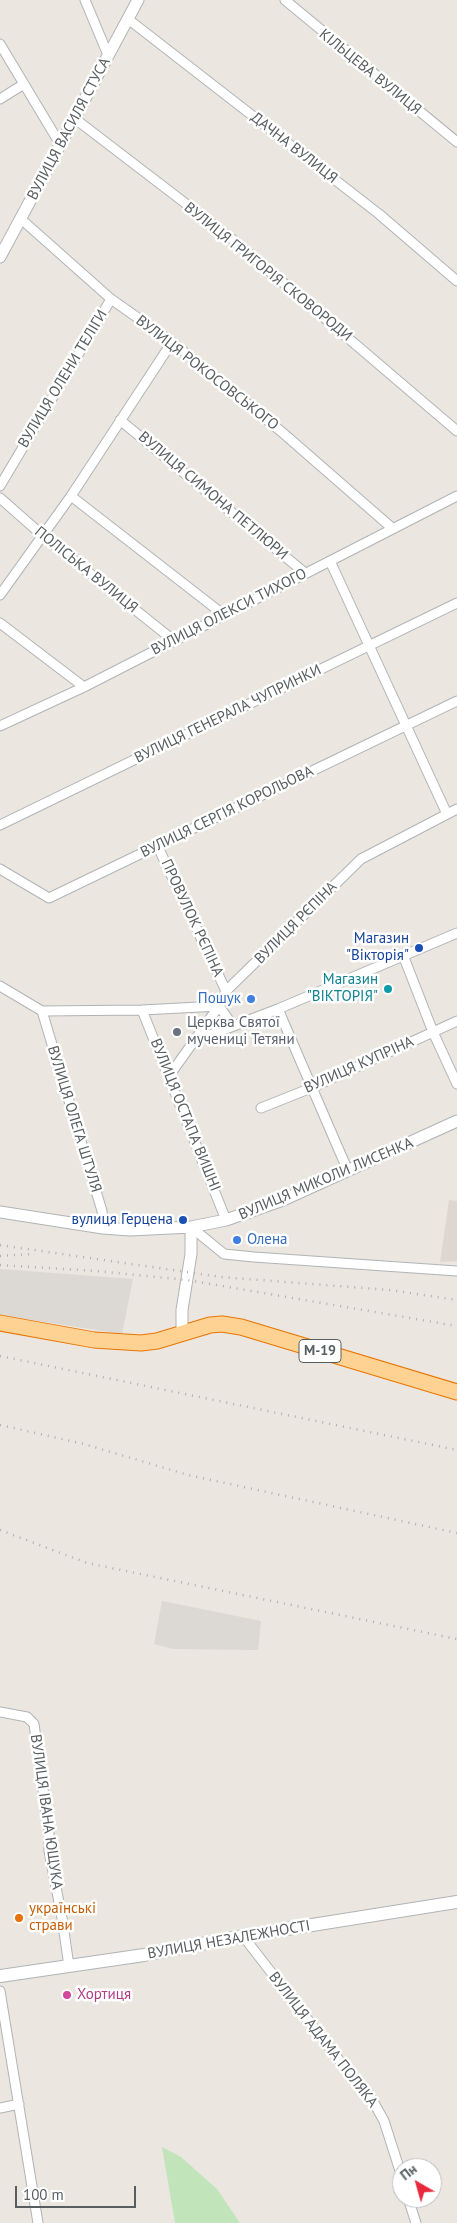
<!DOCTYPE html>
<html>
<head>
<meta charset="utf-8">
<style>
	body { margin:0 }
	#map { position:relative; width:457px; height:2223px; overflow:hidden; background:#ebe6df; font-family:"PT Sans",sans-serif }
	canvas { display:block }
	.north { position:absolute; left:392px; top:2158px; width:50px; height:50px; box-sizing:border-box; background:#fff; border:1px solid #bcbebf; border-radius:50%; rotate:322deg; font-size:14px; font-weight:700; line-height:20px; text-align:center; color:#585d60 }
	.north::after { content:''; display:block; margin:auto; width:18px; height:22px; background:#e8283d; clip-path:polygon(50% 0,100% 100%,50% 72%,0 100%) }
	.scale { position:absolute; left:15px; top:2186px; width:121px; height:22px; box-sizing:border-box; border:2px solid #585d60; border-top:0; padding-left:6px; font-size:15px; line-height:18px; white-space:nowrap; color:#585d60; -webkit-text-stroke:4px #fff; paint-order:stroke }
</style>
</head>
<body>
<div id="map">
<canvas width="457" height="2223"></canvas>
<div class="north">Пн</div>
<div class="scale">100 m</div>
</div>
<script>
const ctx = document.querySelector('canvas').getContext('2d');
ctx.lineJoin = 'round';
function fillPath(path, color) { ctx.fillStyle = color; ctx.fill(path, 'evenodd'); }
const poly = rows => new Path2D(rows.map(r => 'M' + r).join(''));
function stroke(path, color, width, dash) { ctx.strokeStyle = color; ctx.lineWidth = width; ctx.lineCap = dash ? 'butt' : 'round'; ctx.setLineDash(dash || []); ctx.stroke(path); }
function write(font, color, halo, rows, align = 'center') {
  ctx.font = font + ' "PT Sans",sans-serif'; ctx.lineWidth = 5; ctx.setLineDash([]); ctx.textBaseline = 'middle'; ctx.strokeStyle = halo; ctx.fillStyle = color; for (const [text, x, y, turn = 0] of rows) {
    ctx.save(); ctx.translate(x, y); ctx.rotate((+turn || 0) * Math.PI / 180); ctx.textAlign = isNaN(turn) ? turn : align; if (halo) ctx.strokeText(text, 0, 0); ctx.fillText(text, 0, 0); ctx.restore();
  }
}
fillPath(poly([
	[0,1269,133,1279,122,1334,0,1315],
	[162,1601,261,1621,258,1650,173,1649,154,1644]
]), '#dcd8d4');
fillPath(poly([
	[449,1200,457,1201,457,1261,440,1262]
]), '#ddd7d0');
fillPath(poly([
	[162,2147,181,2157,217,2189,240,2223,175,2223]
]), '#c2e4ba');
const minor = poly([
	[85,0,108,55],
	[285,0,457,142],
	[128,19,379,214,457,281],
	[0,44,60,144],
	[0,99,24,84],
	[74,118,232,239,457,431],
	[21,219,111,299,172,342,283,433,392,528],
	[120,420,305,573],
	[0,486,111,299],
	[71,496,224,615],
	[0,498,42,535,173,640],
	[330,561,447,814],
	[0,595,71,496,172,342],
	[0,623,84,687],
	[0,726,84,687,457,496],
	[0,825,457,603],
	[157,845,226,991],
	[0,869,49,898,457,701],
	[403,955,433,1032,457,1084],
	[0,986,42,1011,142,1010,219,1006,233,1026],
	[278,1009,348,1171],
	[142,1010,226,1220],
	[42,1011,102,1211,103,1228],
	[197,1040,278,1009,457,933],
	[169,1076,219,1006,226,991,361,859,457,809],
	[261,1108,311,1088,457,1021],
	[191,1227,224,1254,254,1257,457,1271],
	[0,1712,27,1717,34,1724,49,1833,49,1851,62,1918,69,1966],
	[243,1936,346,2069,369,2094,384,2121,402,2177],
	[0,1991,38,2223],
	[0,2108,19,2104],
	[408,2198,416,2223]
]);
const tertiary = poly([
	[0,257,138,0],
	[0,1212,103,1228,130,1230,191,1227,226,1220,283,1200,457,1121],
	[182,1334,182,1310,191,1254,191,1227]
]);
const secondary = poly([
	[0,1976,144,1955,243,1936,457,1902]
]);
const trunk = poly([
	[0,1323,94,1340,141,1343,157,1341,210,1325,222,1324,241,1327,457,1392]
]);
stroke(minor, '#b0b4b7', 11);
stroke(tertiary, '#b0b4b7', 13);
stroke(secondary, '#afb4b7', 14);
stroke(trunk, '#e97501', 17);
stroke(minor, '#fff', 9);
stroke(tertiary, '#fff', 11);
stroke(secondary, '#fff', 12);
stroke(trunk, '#fed292', 15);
stroke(poly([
	[0,1245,221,1277,390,1290,457,1300],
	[0,1256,32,1254],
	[0,1265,96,1271,187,1280,457,1326],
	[0,1356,457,1450],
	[0,1425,84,1444,188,1475,457,1533],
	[0,1530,87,1563,457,1639]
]), '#aeafb0', 2.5, [1, 6]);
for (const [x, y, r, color] of [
	[419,948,5,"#1a4fb4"],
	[388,989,5,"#0f9aa8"],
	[251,999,5,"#3f7fe0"],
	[177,1032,5,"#6b7280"],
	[183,1220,5,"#1a4fb4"],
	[237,1240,5,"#3f7fe0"],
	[19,1918,5,"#e8710a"],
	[67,1995,5,"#d1479c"]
]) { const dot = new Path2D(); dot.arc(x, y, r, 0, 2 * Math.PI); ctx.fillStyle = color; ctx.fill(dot); stroke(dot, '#fff', 2); }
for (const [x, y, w] of [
	[320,1351,42]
]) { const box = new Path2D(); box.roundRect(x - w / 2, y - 11.5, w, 23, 4); ctx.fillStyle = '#fff'; ctx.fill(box); stroke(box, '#585d60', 1); }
write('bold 14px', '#585d60', null, [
	["М-19",320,1351]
]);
write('15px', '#585d60', '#fff', [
	["КІЛЬЦЕВА ВУЛИЦЯ",370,72,39],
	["ВУЛИЦЯ ВАСИЛЯ СТУСА",69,129,-62],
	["ДАЧНА ВУЛИЦЯ",294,148,38],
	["ВУЛИЦЯ ГРИГОРІЯ СКОВОРОДИ",268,272,39],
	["ВУЛИЦЯ РОКОСОВСЬКОГО",207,373,38],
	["ВУЛИЦЯ ОЛЕНИ ТЕЛІГИ",63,379,-59],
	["ВУЛИЦЯ СИМОНА ПЕТЛЮРИ",213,496,40],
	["ПОЛІСЬКА ВУЛИЦЯ",86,570,39],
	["ВУЛИЦЯ ОЛЕКСИ ТИХОГО",229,612,-27],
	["ВУЛИЦЯ ГЕНЕРАЛА ЧУПРИНКИ",228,714,-26],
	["ВУЛИЦЯ СЕРГІЯ КОРОЛЬОВА",227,812,-26],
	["ПРОВУЛОК РЄПІНА",192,918,65],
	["ВУЛИЦЯ РЄПІНА",296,923,-45],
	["ВУЛИЦЯ КУПРІНА",359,1065,-24],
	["ВУЛИЦЯ ОСТАПА ВИШНІ",185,1115,68],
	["ВУЛИЦЯ ОЛЕГА ШТУЛЯ",74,1119,73],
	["ВУЛИЦЯ МИКОЛИ ЛИСЕНКА",326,1179,-23],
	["ВУЛИЦЯ ІВАНА ЮЩУКА",46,1812,82],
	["ВУЛИЦЯ НЕЗАЛЕЖНОСТІ",229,1940,-10],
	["ВУЛИЦЯ АДАМА ПОЛЯКА",323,2040,52]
]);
write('15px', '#164399', '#fff', [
	["Магазин",409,939],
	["\"Вікторія\"",409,956],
	["вулиця Герцена",173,1220]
], 'right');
write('15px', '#0d838f', '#fff', [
	["Магазин",378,980],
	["\"ВІКТОРІЯ\"",378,997]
], 'right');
write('15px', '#366cbe', '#fff', [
	["Пошук",241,999],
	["Олена",247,1240,"left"]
], 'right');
write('15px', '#5b616d', '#fff', [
	["Церква Святої",187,1023],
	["мучениці Тетяни",187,1040]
], 'left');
write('15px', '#c56008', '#fff', [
	["українські",29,1909],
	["страви",29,1926]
], 'left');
write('15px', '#b23c85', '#fff', [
	["Хортиця",77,1995]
], 'left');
</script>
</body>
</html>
